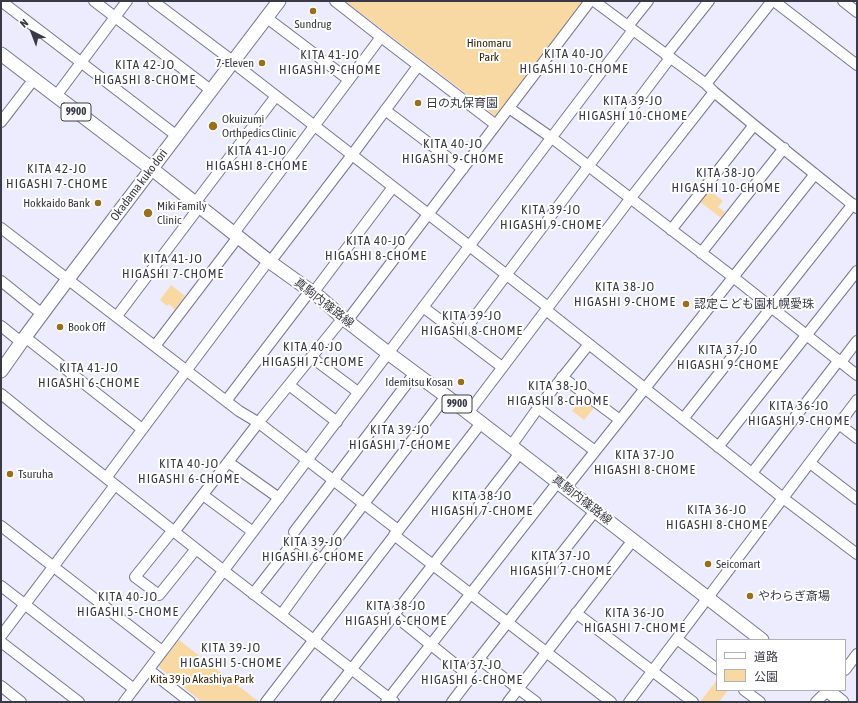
<!DOCTYPE html>
<html>
<head>
<meta charset="utf-8">
<style>
	body { margin:0 }
	#map { position:relative; width:858px; height:703px; overflow:hidden; background:#ececfe; font-family:"Asap Condensed","Noto Sans JP",sans-serif }
	canvas { display:block }
	.frame { position:absolute; inset:0; border:2px solid #3a3a46; pointer-events:none }
	.legend { position:absolute; left:716px; top:639px; width:130px; height:52px; box-sizing:border-box; background:#fff; border:1px solid #b0b0b5; margin:0; padding:5px 7px; list-style:none; font-size:12px; color:#3a3a46 }
	.legend li { display:flex; align-items:center; gap:8px; height:20px }
	.legend b { width:20px; border:1px solid #b0b0b5 }
	.north { position:absolute; left:12px; top:12px; width:40px; height:40px; -webkit-text-stroke:3px #fff; paint-order:stroke; rotate:318deg; font-size:11px; font-weight:700; line-height:16px; text-align:center; color:#3a3a46 }
	.north::after { content:''; display:block; margin:auto; width:14px; height:18px; background:#3a3a46; clip-path:polygon(50% 0,100% 100%,50% 72%,0 100%) }
</style>
</head>
<body>
<div id="map">
<canvas width="858" height="703"></canvas>
<div class="frame"></div>
<ul class="legend">
<li><b style="height:5px;background:#fff"></b>道路</li>
<li><b style="height:11px;background:#f8d9a4"></b>公園</li>
</ul>
<div class="north">N</div>
</div>
<script>
const ctx = document.querySelector('canvas').getContext('2d');
ctx.lineJoin = 'round';
function fillPath(path, color) { ctx.fillStyle = color; ctx.fill(path, 'evenodd'); }
const poly = rows => new Path2D(rows.map(r => 'M' + r).join(''));
function stroke(path, color, width, dash) { ctx.strokeStyle = color; ctx.lineWidth = width; ctx.lineCap = dash ? 'butt' : 'round'; ctx.setLineDash(dash || []); ctx.stroke(path); }
function write(font, color, halo, rows, align = 'center') {
  ctx.font = font + ' "Asap Condensed","Noto Sans JP",sans-serif'; ctx.lineWidth = 4; ctx.setLineDash([]); ctx.textBaseline = 'middle'; ctx.strokeStyle = halo; ctx.fillStyle = color; for (const [text, x, y, turn = 0] of rows) {
    ctx.save(); ctx.translate(x, y); ctx.rotate((+turn || 0) * Math.PI / 180); ctx.textAlign = isNaN(turn) ? turn : align; if (halo) ctx.strokeText(text, 0, 0); ctx.fillText(text, 0, 0); ctx.restore();
  }
}
fillPath(poly([
	[345,1,582,1,585,3,498,118],
	[708,189,723,201,718,207,725,212,721,218,699,201],
	[171,285,185,296,175,310,169,304,167,306,160,300],
	[582,398,594,408,584,420,572,411],
	[179,640,258,701,258,702,202,702,160,668,159,665],
	[717,680,717,690,728,690,719,702,700,702]
]), '#f8d9a4');
const minor = poly([
	[1,1,177,136],
	[94,1,212,91],
	[153,1,234,62,240,68,548,307],
	[335,1,381,37,496,125],
	[594,1,706,84,714,92,754,125,857,208],
	[774,1,857,65],
	[843,1,857,12],
	[267,18,349,80],
	[628,26,648,1],
	[666,55,709,1],
	[706,84,772,1],
	[56,96,127,1],
	[509,108,552,138,733,277,857,375],
	[385,110,463,169],
	[1,122,34,79],
	[195,203,276,96],
	[1,228,239,411,259,423,398,530],
	[671,230,754,125],
	[234,233,381,37],
	[701,253,784,148],
	[270,262,352,155,418,66],
	[1,281,42,314],
	[313,293,393,187],
	[423,307,502,367],
	[546,310,783,498,857,554],
	[117,316,200,206],
	[347,321,590,1],
	[1,326,21,342],
	[461,335,670,58],
	[25,337,142,429],
	[155,346,238,237],
	[311,357,358,392],
	[841,362,857,341],
	[562,377,620,420],
	[289,385,337,422],
	[1,394,43,428,224,571,394,702],
	[226,401,310,291],
	[538,408,595,451],
	[468,413,630,199,714,92],
	[683,419,853,204],
	[839,424,857,438],
	[511,446,538,408,589,344],
	[718,447,857,271],
	[228,462,279,498],
	[810,463,857,499],
	[752,473,836,364,837,359],
	[106,478,269,260],
	[566,488,815,174],
	[203,495,253,532],
	[1,526,162,651],
	[173,530,135,577,159,595,196,549],
	[174,532,262,418,343,318],
	[294,532,415,373],
	[394,535,611,702],
	[1,586,134,689],
	[253,594,295,540,321,560],
	[576,613,693,702],
	[281,615,321,560,446,396],
	[394,615,471,677,452,702],
	[1,636,115,485],
	[677,639,717,669],
	[1,642,79,702],
	[479,659,536,702],
	[149,670,190,702],
	[845,670,857,654],
	[467,674,595,511],
	[1,686,21,702],
	[744,690,760,702],
	[124,702,633,30],
	[266,702,481,423],
	[326,702,520,453],
	[386,702,558,482],
	[508,702,633,540],
	[629,702,857,400],
	[816,702,828,690]
]);
const major = poly([
	[1,54,152,169,270,262,319,297,343,318,388,353,458,405,762,640],
	[1,371,25,337,68,279,279,1],
	[827,690,842,702]
]);
stroke(minor, '#767691', 12);
stroke(major, '#767691', 15);
stroke(minor, '#fff', 10);
stroke(major, '#fff', 13);
for (const [x, y, r, color] of [
	[313,11,4,"#986f1b"],
	[262,63,4,"#986f1b"],
	[418,103,4,"#986f1b"],
	[213,126,5,"#986f1b"],
	[98,203,4,"#986f1b"],
	[148,213,5,"#986f1b"],
	[686,304,4,"#986f1b"],
	[60,327,4,"#986f1b"],
	[461,382,4,"#986f1b"],
	[10,474,4,"#986f1b"],
	[708,564,4,"#986f1b"],
	[750,596,4,"#986f1b"]
]) { const dot = new Path2D(); dot.arc(x, y, r, 0, 2 * Math.PI); ctx.fillStyle = color; ctx.fill(dot); stroke(dot, '#fff', 1.5); }
for (const [x, y, w] of [
	[76,112,30],
	[457,404,30]
]) { const box = new Path2D(); box.roundRect(x - w / 2, y - 9, w, 18, 3); ctx.fillStyle = '#fff'; ctx.fill(box); stroke(box, '#3a3a46', 1); }
write('bold 11px', '#3a3a46', null, [
	["9900",76,112],
	["9900",457,404]
]);
write('12px', '#3a3a46', '#fff', [
	["Sundrug",313,24,"center"],
	["7-Eleven",254,63,"right"],
	["日の丸保育園",426,103],
	["Okuizumi",222,119],
	["Orthpedics Clinic",222,133],
	["Hokkaido Bank",90,203,"right"],
	["Miki Family",157,206],
	["Clinic",157,220],
	["認定こども園札幌愛珠",694,304],
	["Book Off",68,327],
	["Idemitsu Kosan",453,382,"right"],
	["Tsuruha",18,474],
	["Seicomart",716,564],
	["やわらぎ斎場",758,596]
], 'left');
write('12px', '#37280c', '#fff', [
	["Hinomaru",489,43],
	["Park",489,57],
	["Kita 39 jo Akashiya Park",202,679]
]);
write('12px', '#3a3a46', '#fff', [
	["Okadama kuko dori",139,185,-53],
	["真駒内篠路線",324,303,38],
	["真駒内篠路線",582,500,38]
]);
ctx.letterSpacing = '1px';
write('13px', '#3a3a46', '#fff', [
	["KITA 40-JO",574,54],
	["HIGASHI 10-CHOME",574,69],
	["KITA 41-JO",330,55],
	["HIGASHI 9-CHOME",330,70],
	["KITA 42-JO",145,65],
	["HIGASHI 8-CHOME",145,80],
	["KITA 39-JO",633,101],
	["HIGASHI 10-CHOME",633,116],
	["KITA 40-JO",453,144],
	["HIGASHI 9-CHOME",453,159],
	["KITA 41-JO",257,151],
	["HIGASHI 8-CHOME",257,166],
	["KITA 42-JO",57,169],
	["HIGASHI 7-CHOME",57,184],
	["KITA 38-JO",726,173],
	["HIGASHI 10-CHOME",726,188],
	["KITA 39-JO",551,210],
	["HIGASHI 9-CHOME",551,225],
	["KITA 40-JO",376,241],
	["HIGASHI 8-CHOME",376,256],
	["KITA 41-JO",173,259],
	["HIGASHI 7-CHOME",173,274],
	["KITA 38-JO",625,287],
	["HIGASHI 9-CHOME",625,302],
	["KITA 39-JO",472,316],
	["HIGASHI 8-CHOME",472,331],
	["KITA 40-JO",313,347],
	["HIGASHI 7-CHOME",313,362],
	["KITA 37-JO",728,350],
	["HIGASHI 9-CHOME",728,365],
	["KITA 41-JO",89,368],
	["HIGASHI 6-CHOME",89,383],
	["KITA 38-JO",558,386],
	["HIGASHI 8-CHOME",558,401],
	["KITA 36-JO",799,406],
	["HIGASHI 9-CHOME",799,421],
	["KITA 39-JO",400,430],
	["HIGASHI 7-CHOME",400,445],
	["KITA 37-JO",645,455],
	["HIGASHI 8-CHOME",645,470],
	["KITA 40-JO",189,464],
	["HIGASHI 6-CHOME",189,479],
	["KITA 38-JO",482,496],
	["HIGASHI 7-CHOME",482,511],
	["KITA 36-JO",717,510],
	["HIGASHI 8-CHOME",717,525],
	["KITA 39-JO",313,542],
	["HIGASHI 6-CHOME",313,557],
	["KITA 37-JO",561,556],
	["HIGASHI 7-CHOME",561,571],
	["KITA 40-JO",128,597],
	["HIGASHI 5-CHOME",128,612],
	["KITA 38-JO",396,606],
	["HIGASHI 6-CHOME",396,621],
	["KITA 36-JO",635,613],
	["HIGASHI 7-CHOME",635,628],
	["KITA 39-JO",231,648],
	["HIGASHI 5-CHOME",231,663],
	["KITA 37-JO",472,665],
	["HIGASHI 6-CHOME",472,680]
]);
ctx.letterSpacing = '0px';
</script>
</body>
</html>
